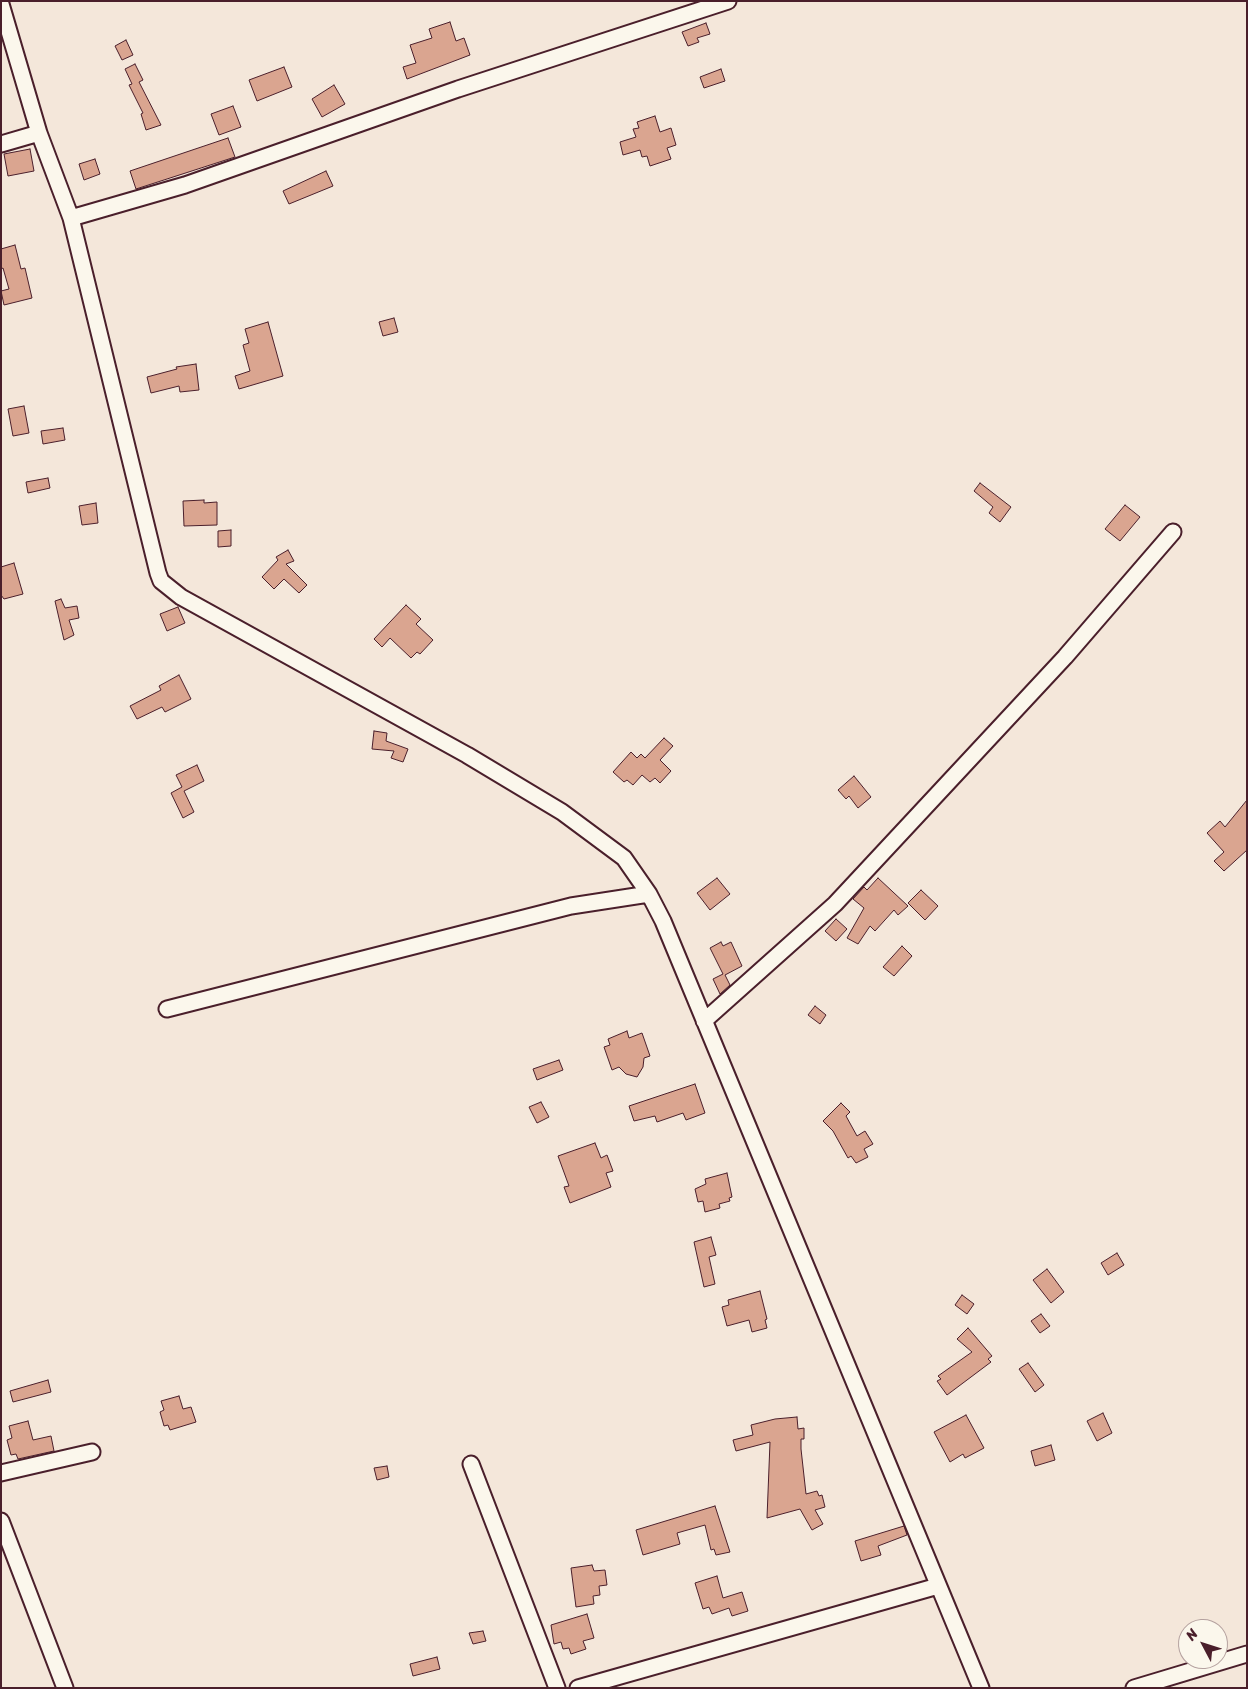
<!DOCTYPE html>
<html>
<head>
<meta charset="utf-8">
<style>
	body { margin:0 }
	#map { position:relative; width:1248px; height:1689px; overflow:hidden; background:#f4e7da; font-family:Sriracha,sans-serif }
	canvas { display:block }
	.frame { position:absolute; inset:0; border:2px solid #4a1f2b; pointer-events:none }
	.north { position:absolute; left:1178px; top:1619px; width:50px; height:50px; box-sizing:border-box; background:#fbf7ec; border:1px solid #b4a19f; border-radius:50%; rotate:310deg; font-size:14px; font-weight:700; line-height:20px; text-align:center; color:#4a1f2b }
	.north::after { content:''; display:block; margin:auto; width:18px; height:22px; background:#4a1f2b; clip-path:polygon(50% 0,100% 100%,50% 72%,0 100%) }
</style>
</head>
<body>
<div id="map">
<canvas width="1248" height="1689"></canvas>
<div class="frame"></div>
<div class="north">N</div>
</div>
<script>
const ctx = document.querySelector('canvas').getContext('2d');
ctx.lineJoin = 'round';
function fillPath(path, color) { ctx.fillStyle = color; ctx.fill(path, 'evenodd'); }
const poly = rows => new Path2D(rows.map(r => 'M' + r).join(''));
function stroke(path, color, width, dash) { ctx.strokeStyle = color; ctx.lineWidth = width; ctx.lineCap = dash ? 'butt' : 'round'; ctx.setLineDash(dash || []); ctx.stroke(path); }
const building = poly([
	[450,22,456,41,464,38,470,55,407,79,403,67,416,63,410,45,432,38,429,29,450,22],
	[706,23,710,34,697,38,699,42,688,46,682,32,706,23],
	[126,40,133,55,122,60,115,46,126,40],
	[135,64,143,80,139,82,161,125,146,130,141,114,143,113,129,85,132,84,125,69,135,64],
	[284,67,292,87,257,101,249,80,284,67],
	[721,69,725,81,704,88,700,77,721,69],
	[334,85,345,104,322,117,312,99,334,85],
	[233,106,241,127,219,135,211,114,233,106],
	[655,116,660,132,671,128,676,145,667,148,671,159,650,166,647,156,642,157,640,150,623,155,620,142,636,137,633,129,639,128,637,122,655,116],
	[228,138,235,157,136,189,130,171,228,138],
	[30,149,34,171,8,176,4,154,30,149],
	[95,159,100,174,84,180,79,164,95,159],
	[326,171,333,186,289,204,283,191,326,171],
	[15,245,21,269,25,268,32,298,4,305,1,291,9,289,3,268,1,269,1,249,15,245],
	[394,318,398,332,383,336,379,322,394,318],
	[268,322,283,376,239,389,235,376,250,371,243,345,249,343,245,329,268,322],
	[196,364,199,390,180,392,179,386,151,393,147,377,177,369,176,367,196,364],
	[24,406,29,433,13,436,8,409,24,406],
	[63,428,65,440,43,444,41,431,63,428],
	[48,478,50,488,28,493,26,482,48,478],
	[980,483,1011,507,1000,522,989,513,993,507,974,491,980,483],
	[204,500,204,503,217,502,217,525,184,526,183,501,204,500],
	[96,503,98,523,82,525,79,506,96,503],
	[1125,505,1140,517,1120,541,1105,529,1125,505],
	[231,530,231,546,218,547,218,531,231,530],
	[288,550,294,561,286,564,307,585,299,593,284,579,274,589,262,577,278,560,276,557,288,550],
	[14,563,23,594,4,599,1,595,1,567,14,563],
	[61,599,65,608,77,606,79,618,69,620,74,635,64,640,55,601,61,599],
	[406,605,421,619,416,624,433,640,420,654,417,652,411,658,390,638,382,647,374,639,406,605],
	[178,607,185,623,167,631,160,614,178,607],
	[179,675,191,699,165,712,162,707,137,719,130,706,161,690,159,686,179,675],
	[374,731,387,733,386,741,408,749,403,762,391,758,394,751,372,749,374,731],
	[664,738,673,746,660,760,671,771,660,783,655,778,650,782,642,775,633,785,627,780,624,782,613,772,631,752,637,758,641,754,645,758,664,738],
	[197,765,204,781,184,791,194,812,183,818,171,793,182,787,176,775,197,765],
	[854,776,871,797,858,808,849,796,846,799,838,790,854,776],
	[1247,800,1247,850,1224,871,1214,861,1224,852,1207,833,1220,821,1225,827,1247,800],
	[717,878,730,894,710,910,697,893,717,878],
	[878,878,908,906,898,915,894,910,875,931,870,926,858,944,847,938,864,908,853,899,864,887,867,890,878,878],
	[921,890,938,906,925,920,908,903,921,890],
	[836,919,847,929,836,941,825,931,836,919],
	[721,942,723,946,731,942,742,966,725,975,730,985,720,994,713,979,723,974,710,948,721,942],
	[902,946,912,956,894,976,883,967,902,946],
	[815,1006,826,1015,820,1024,808,1015,815,1006],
	[627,1031,629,1038,642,1033,650,1056,644,1058,643,1067,637,1077,626,1074,619,1067,612,1070,604,1047,610,1045,608,1039,627,1031],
	[559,1060,563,1070,537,1080,533,1069,559,1060],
	[695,1084,705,1113,686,1120,683,1113,657,1122,655,1116,634,1121,629,1106,695,1084],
	[541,1102,549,1117,537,1123,529,1107,541,1102],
	[841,1103,850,1112,846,1116,857,1136,865,1131,873,1144,864,1149,868,1157,856,1163,851,1156,848,1158,833,1131,823,1121,841,1103],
	[595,1143,601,1158,607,1155,613,1171,606,1173,611,1187,570,1203,564,1187,569,1186,558,1156,595,1143],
	[727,1173,732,1197,729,1198,730,1201,719,1204,720,1208,705,1212,703,1201,698,1202,695,1189,706,1184,705,1179,727,1173],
	[711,1237,716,1255,709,1257,715,1284,704,1287,694,1242,711,1237],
	[1117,1253,1124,1265,1108,1275,1101,1263,1117,1253],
	[1047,1269,1064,1292,1051,1303,1033,1280,1047,1269],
	[760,1291,767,1319,765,1320,767,1328,752,1332,749,1320,727,1326,722,1307,729,1305,728,1300,760,1291],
	[962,1295,974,1304,967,1314,955,1305,962,1295],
	[1041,1314,1050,1326,1040,1333,1031,1321,1041,1314],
	[968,1328,992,1356,988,1359,991,1362,947,1395,937,1381,941,1379,938,1376,972,1352,957,1339,968,1328],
	[1028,1363,1044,1385,1035,1392,1019,1369,1028,1363],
	[48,1380,51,1392,13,1402,10,1391,48,1380],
	[179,1396,183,1409,191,1407,196,1422,170,1430,168,1425,164,1426,160,1412,164,1410,161,1401,179,1396],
	[1103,1413,1112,1433,1097,1441,1087,1421,1103,1413],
	[966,1415,984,1448,965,1458,963,1454,950,1462,934,1432,966,1415],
	[797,1417,798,1429,804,1428,804,1439,801,1439,801,1449,806,1494,817,1491,819,1496,822,1495,825,1507,815,1510,823,1524,812,1530,800,1509,767,1518,770,1442,736,1451,733,1440,753,1435,751,1425,775,1419,797,1417],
	[28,1421,33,1440,51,1436,54,1451,18,1459,16,1454,11,1455,7,1440,12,1438,9,1426,28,1421],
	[1051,1445,1055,1460,1035,1466,1031,1451,1051,1445],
	[387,1466,389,1477,377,1480,374,1468,387,1466],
	[715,1506,730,1552,716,1555,714,1549,711,1550,705,1525,677,1533,680,1544,643,1555,636,1530,715,1506],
	[904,1526,907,1535,878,1546,881,1555,861,1561,855,1541,904,1526],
	[592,1565,594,1571,605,1570,607,1585,599,1586,600,1595,593,1596,594,1604,576,1607,571,1568,592,1565],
	[717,1576,723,1598,742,1592,748,1611,732,1616,729,1608,712,1614,709,1607,703,1609,695,1583,717,1576],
	[587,1614,594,1638,583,1641,586,1649,571,1654,569,1648,563,1649,561,1642,554,1644,551,1625,587,1614],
	[483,1631,486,1641,473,1644,469,1633,483,1631],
	[437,1657,440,1669,413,1676,410,1664,437,1657]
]);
fillPath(building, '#daa590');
stroke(building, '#4a1f2b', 1);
const minor = poly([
	[1,4,39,133,71,218,158,573,161,581,181,597,467,755,562,812,624,858,649,894,663,921,981,1688],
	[1,144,39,133],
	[71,218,185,185,458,89,728,1],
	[167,1009,571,906,649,894],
	[704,1021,835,904,1065,657,1173,532],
	[471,1464,557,1688],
	[1,1473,92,1452],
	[1,1521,65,1688],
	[578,1688,938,1586],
	[1134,1688,1247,1654]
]);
stroke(minor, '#4a1f2b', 19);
stroke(minor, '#fbf7ec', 15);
</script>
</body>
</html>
